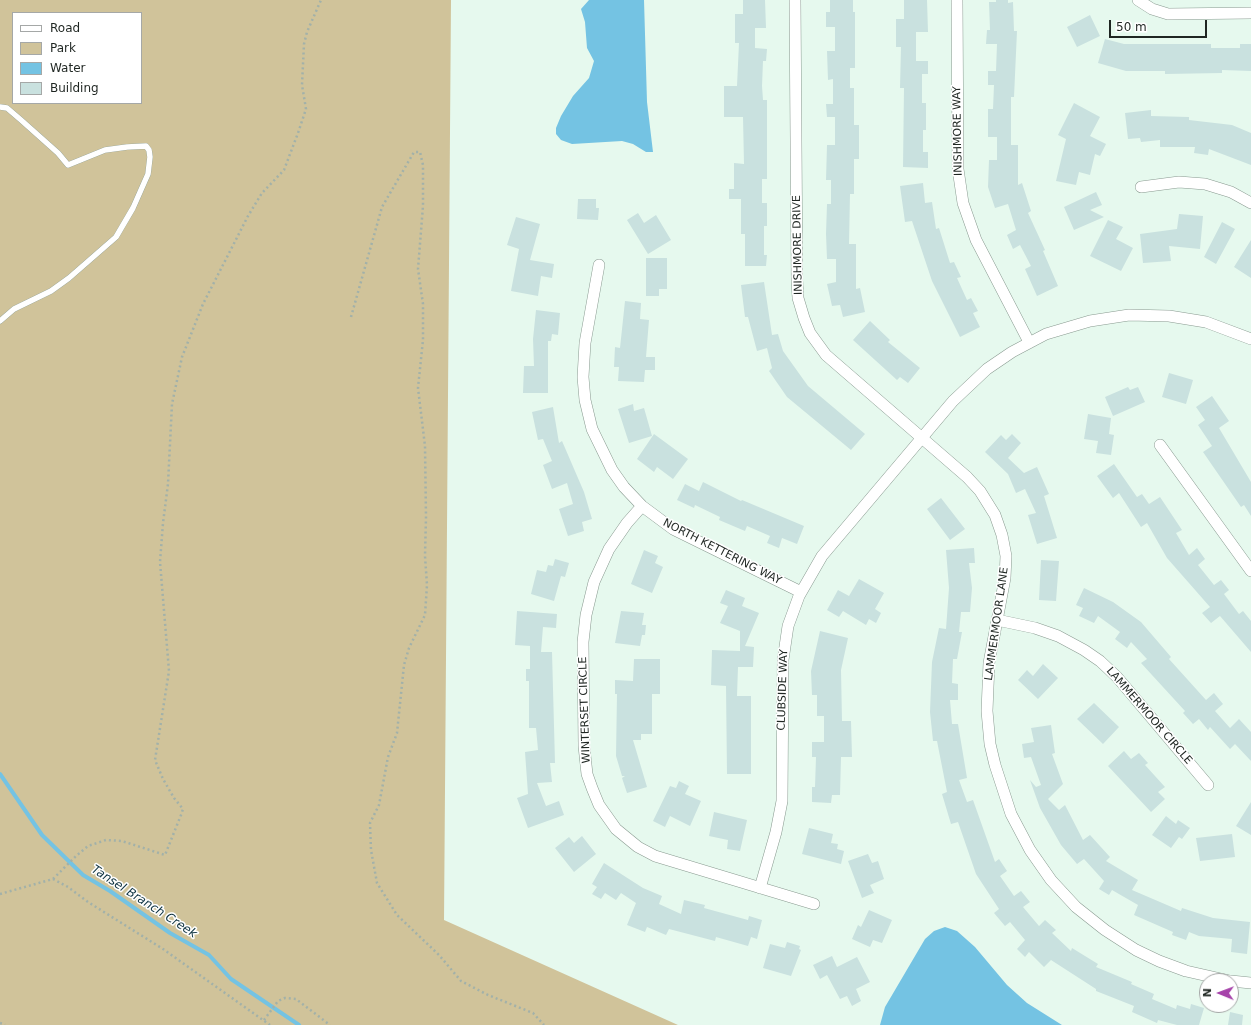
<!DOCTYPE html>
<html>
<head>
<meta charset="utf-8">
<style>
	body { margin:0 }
	#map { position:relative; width:1251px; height:1025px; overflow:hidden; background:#e6f9ee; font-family:"DejaVu Sans",sans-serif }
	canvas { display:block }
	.legend { position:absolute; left:12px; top:12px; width:130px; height:92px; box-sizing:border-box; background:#fff; border:1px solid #a5a8a7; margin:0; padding:5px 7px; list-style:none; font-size:12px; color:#1f2622 }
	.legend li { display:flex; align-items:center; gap:8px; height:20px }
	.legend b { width:20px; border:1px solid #a5a8a7 }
	.north { position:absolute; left:1199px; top:973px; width:40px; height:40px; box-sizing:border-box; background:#fff; border:1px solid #a5a8a7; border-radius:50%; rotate:271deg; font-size:11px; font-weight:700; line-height:16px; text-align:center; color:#1f2622 }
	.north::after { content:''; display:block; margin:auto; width:14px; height:18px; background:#a643aa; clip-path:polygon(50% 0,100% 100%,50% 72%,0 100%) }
	.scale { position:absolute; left:1109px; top:20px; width:98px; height:18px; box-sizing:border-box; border:2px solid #1f2622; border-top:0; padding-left:5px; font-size:12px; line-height:14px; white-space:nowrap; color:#1f2622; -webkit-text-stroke:3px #fff; paint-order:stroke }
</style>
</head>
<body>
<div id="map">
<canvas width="1251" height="1025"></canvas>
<ul class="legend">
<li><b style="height:5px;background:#fff"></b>Road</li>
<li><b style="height:11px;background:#d0c39a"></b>Park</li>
<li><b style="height:11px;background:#74c3e3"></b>Water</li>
<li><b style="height:11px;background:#c9e1df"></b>Building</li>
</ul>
<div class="north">N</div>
<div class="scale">50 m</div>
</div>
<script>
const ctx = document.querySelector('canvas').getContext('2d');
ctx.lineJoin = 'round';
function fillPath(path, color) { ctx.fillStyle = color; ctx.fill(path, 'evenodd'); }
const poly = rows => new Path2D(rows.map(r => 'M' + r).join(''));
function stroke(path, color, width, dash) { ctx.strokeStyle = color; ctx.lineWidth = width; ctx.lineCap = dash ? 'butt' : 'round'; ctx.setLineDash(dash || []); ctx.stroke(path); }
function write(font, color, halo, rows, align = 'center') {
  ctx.font = font + ' "DejaVu Sans",sans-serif'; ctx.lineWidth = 3; ctx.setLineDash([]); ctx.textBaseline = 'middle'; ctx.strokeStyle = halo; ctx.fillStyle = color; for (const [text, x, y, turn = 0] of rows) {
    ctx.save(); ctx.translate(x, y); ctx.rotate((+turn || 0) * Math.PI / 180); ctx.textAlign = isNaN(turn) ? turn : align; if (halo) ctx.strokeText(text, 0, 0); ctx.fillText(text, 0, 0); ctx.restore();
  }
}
fillPath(poly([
	[0,0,451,0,444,920,678,1025,0,1025],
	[13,13,141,13,141,103,13,103]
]), '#d0c39a');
fillPath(poly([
	[589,0,644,0,647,102,653,152,646,152,633,144,622,141,572,144,561,140,556,134,556,128,561,116,573,96,589,78,594,61,587,48,585,22,581,9],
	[945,927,957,931,975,947,1007,985,1027,1003,1062,1025,880,1025,885,1007,925,939,934,931]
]), '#74c3e3');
stroke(poly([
	[0,774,42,835,83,875,110,891,170,933,209,955,231,979,299,1025]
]), '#74c3e3', 4);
fillPath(poly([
	[743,0,765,0,766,28,755,28,755,48,767,49,766,61,763,61,762,86,763,100,767,100,767,179,762,179,762,203,767,203,767,226,764,226,764,255,767,255,766,266,745,266,745,234,741,234,741,199,729,199,729,189,734,189,734,163,744,164,743,117,724,117,724,86,737,86,739,43,735,43,735,14,743,14],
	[830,0,853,0,853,12,855,12,855,68,850,68,850,88,854,88,854,125,859,125,859,159,854,159,854,194,850,194,849,244,856,244,856,289,860,288,865,312,843,317,840,305,832,306,827,284,836,282,836,259,827,259,826,234,827,204,831,204,831,180,826,180,827,145,835,145,835,117,827,117,826,104,833,104,833,79,828,80,827,51,835,51,835,27,826,27,826,12,830,12],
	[904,0,927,0,928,32,916,32,916,61,928,61,928,74,922,74,922,103,926,103,926,130,923,130,923,152,928,152,928,168,903,167,904,88,900,88,901,47,896,47,896,19,904,19],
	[996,0,1008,0,1008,3,1013,2,1014,31,1017,31,1014,97,1011,97,1011,145,1018,145,1018,185,1022,183,1031,211,1028,213,1045,250,1043,251,1058,286,1037,296,1025,269,1031,266,1020,245,1013,249,1007,235,1016,230,1008,204,995,208,988,187,989,160,997,160,997,137,988,137,988,109,993,109,994,85,988,85,988,71,996,71,997,44,986,44,987,30,990,30,989,2,996,2],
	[1090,15,1100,36,1077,47,1067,27],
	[1105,39,1124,44,1211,44,1211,48,1240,48,1240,44,1251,44,1251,71,1222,70,1222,73,1165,74,1165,71,1126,71,1098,63],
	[1074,103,1100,117,1090,136,1106,144,1100,156,1095,154,1090,175,1079,172,1076,185,1056,181,1066,139,1058,135],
	[1151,110,1151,116,1189,117,1189,120,1232,125,1251,133,1251,165,1209,149,1208,155,1194,153,1195,147,1160,147,1160,140,1141,142,1140,138,1128,139,1125,113],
	[923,183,925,203,932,202,936,229,939,228,950,263,954,262,961,277,957,278,967,300,971,298,978,311,973,313,980,327,960,337,932,281,912,221,905,222,900,186],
	[1096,192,1102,205,1090,210,1104,217,1074,230,1064,207],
	[578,199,596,199,596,208,599,208,598,220,577,219],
	[638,213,644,223,656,215,671,240,648,254,627,220],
	[1179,214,1203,216,1200,249,1169,246,1171,261,1143,263,1140,234,1177,229],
	[516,217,540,224,530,260,554,264,552,278,541,276,538,296,511,291,519,249,507,245],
	[1108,220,1123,227,1116,239,1133,248,1121,271,1090,256],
	[1222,222,1235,229,1216,264,1204,257],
	[1251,240,1251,278,1234,267],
	[646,258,667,258,667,289,659,289,659,296,646,296],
	[764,282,772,335,778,334,783,351,808,386,865,434,851,450,787,397,769,371,772,368,767,348,757,351,748,317,745,317,741,285],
	[625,301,641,303,640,319,649,320,646,357,655,357,655,370,645,370,644,382,618,381,619,367,614,367,615,347,620,348],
	[536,310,560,313,558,335,552,334,551,341,548,341,548,393,523,393,524,366,534,366,533,339],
	[870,321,890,340,888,342,920,368,908,383,900,377,897,380,853,340],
	[1169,373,1193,380,1186,404,1162,397],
	[1128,387,1130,390,1138,387,1145,402,1113,416,1105,397],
	[1212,396,1229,421,1219,428,1251,482,1251,516,1244,505,1241,507,1203,452,1212,446,1198,425,1205,420,1196,407],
	[633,404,634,411,644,408,652,436,629,443,618,409],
	[553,407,559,443,562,441,584,492,592,519,582,522,584,531,568,536,559,509,573,504,567,483,552,489,543,465,552,461,543,439,538,440,532,412],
	[1088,414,1111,418,1109,434,1114,435,1111,455,1096,453,1098,441,1084,439],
	[654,434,688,459,673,479,657,467,654,472,637,459],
	[1012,434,1021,443,1008,458,1024,473,1037,467,1049,494,1044,496,1057,538,1037,544,1028,515,1036,513,1025,489,1016,493,1008,474,985,452,1001,435,1006,440],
	[1114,464,1137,497,1142,494,1149,504,1160,497,1182,530,1176,533,1189,555,1197,548,1205,559,1198,565,1214,585,1221,580,1229,590,1224,594,1239,614,1243,611,1251,621,1251,652,1220,616,1211,623,1202,613,1210,607,1167,558,1147,523,1141,527,1119,493,1113,498,1097,476],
	[703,482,741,501,742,500,804,526,797,544,782,538,779,548,767,543,770,536,747,526,745,531,719,520,720,517,695,505,694,508,677,500,685,484,699,491],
	[941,498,965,529,950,540,927,509],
	[974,548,975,563,969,563,972,588,970,612,961,612,959,632,962,632,957,659,953,659,952,683,958,684,958,700,950,700,952,724,958,724,967,778,959,780,967,802,973,800,995,862,999,859,1007,871,1000,876,1014,896,1021,891,1030,902,1023,907,1039,926,1045,920,1056,930,1052,933,1071,951,1072,948,1098,964,1096,967,1132,982,1131,984,1154,994,1152,999,1176,1009,1177,1005,1190,1009,1191,1004,1204,1008,1199,1025,1177,1025,1158,1020,1157,1023,1132,1012,1134,1006,1096,991,1096,989,1051,960,1044,967,1029,952,1025,957,1017,949,1025,940,1010,922,1005,926,994,913,999,909,976,874,958,822,951,824,942,794,947,792,937,741,933,741,930,712,932,662,939,628,946,629,949,588,946,550],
	[644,550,658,556,655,563,663,567,652,593,631,584],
	[555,559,569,563,565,577,561,576,554,601,531,594,537,570,546,572,548,565,553,566],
	[1041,560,1059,561,1056,601,1039,600],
	[859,579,884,593,875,609,881,613,876,623,869,619,866,625,843,611,839,617,827,610,838,590,849,596],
	[1084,588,1113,602,1141,622,1171,657,1169,659,1206,700,1214,693,1223,704,1215,711,1230,728,1239,719,1251,732,1251,761,1235,744,1230,749,1210,727,1208,730,1199,719,1193,724,1183,713,1185,711,1141,663,1147,659,1131,642,1127,648,1115,639,1120,632,1098,616,1094,623,1079,616,1083,608,1076,605],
	[726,590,745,598,742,606,759,613,745,646,754,647,753,667,738,667,737,696,751,696,751,774,727,774,726,686,711,685,712,650,740,651,740,631,720,623,728,606,720,603],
	[517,611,557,614,556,628,543,627,541,652,552,652,555,763,550,763,552,782,537,783,546,806,559,801,564,815,528,828,517,798,528,794,525,752,538,750,536,728,529,728,529,681,526,681,526,669,530,669,530,646,515,645],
	[621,611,644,613,642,625,646,625,645,635,642,635,640,646,615,643],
	[820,631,848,638,841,670,842,721,851,721,852,757,841,757,840,795,832,795,831,803,812,802,812,787,815,787,816,757,812,757,812,742,824,742,824,716,817,716,817,695,812,695,811,671],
	[634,659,660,659,660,694,652,694,652,734,641,734,641,740,633,740,647,787,627,793,622,778,625,776,622,776,616,756,617,694,615,694,615,680,633,681],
	[1043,664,1058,678,1038,699,1018,680,1027,670,1033,676],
	[1094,703,1119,727,1103,744,1077,719],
	[1051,725,1055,753,1052,754,1063,784,1048,799,1059,810,1065,805,1083,840,1090,835,1110,857,1106,861,1138,880,1132,890,1181,911,1182,908,1213,918,1250,922,1247,954,1231,952,1232,939,1199,936,1189,932,1186,940,1172,935,1173,932,1134,915,1138,905,1112,890,1109,895,1099,889,1104,881,1084,859,1077,864,1061,845,1040,808,1030,780,1036,787,1041,785,1031,757,1024,758,1022,744,1034,742,1031,728],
	[1124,751,1131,759,1139,753,1148,763,1145,765,1165,787,1158,792,1165,799,1151,812,1108,766],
	[679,781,689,786,685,794,701,801,690,826,670,816,665,827,653,821,670,786,676,788],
	[1251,802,1251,835,1236,826],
	[714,812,747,820,740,851,727,849,728,840,709,836],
	[1166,816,1176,824,1178,820,1190,828,1182,839,1179,837,1171,848,1152,835],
	[809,828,833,834,831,843,838,844,837,849,844,851,841,864,802,854],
	[1232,834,1235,857,1200,861,1196,838],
	[582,836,596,854,574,872,555,848,569,837,574,843],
	[868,854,872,863,878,861,884,879,870,885,874,893,862,898,848,861],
	[604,863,643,888,662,896,659,904,681,914,684,900,705,905,704,908,748,920,749,916,762,920,757,939,751,937,748,946,716,937,715,941,669,929,666,935,647,927,645,932,627,925,636,903,621,893,616,900,605,893,601,899,592,894,597,887,592,884],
	[869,910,892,920,882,943,873,940,870,947,852,939,858,925,861,927],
	[787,942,800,946,799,949,801,950,791,976,763,968,770,944,785,948],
	[832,956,837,967,857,957,870,982,856,989,861,1001,852,1006,847,996,840,999,827,975,820,979,813,965],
	[1230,1012,1243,1015,1242,1025,1228,1025]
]), '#c9e1df');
const service = poly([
	[0,107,7,108,21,120,58,153,68,165,105,150,127,147,146,146,149,150,150,157,148,174,133,208,116,237,69,278,51,291,14,309,0,321]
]);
const minor = poly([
	[795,0,797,280,798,298,804,318,810,333,826,355,967,477,980,491,995,515,1002,535,1006,556,1005,578,989,663,987,711,990,744,995,765,1011,814,1030,850,1051,880,1076,907,1105,930,1136,950,1159,961,1186,971,1230,981],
	[957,0,958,169,963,203,976,240,1029,342],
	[1138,0,1152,9,1168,14,1251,13],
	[1141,187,1179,182,1205,184,1231,192,1251,203],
	[599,265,585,343,583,377,585,400,592,429,612,470,624,487,642,506,673,529,801,592],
	[1160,445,1251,571],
	[642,506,627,523,609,549,594,582,586,615,583,642,584,746,587,774,592,788,599,805,616,829,638,847,655,856,814,904],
	[997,620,1035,628,1058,636,1084,650,1100,661,1117,677,1208,785],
	[760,888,776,832,782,801,783,660,788,626,799,596,822,556,953,401,987,369,1012,352,1046,334,1090,321,1129,315,1169,316,1206,322,1251,339],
	[1231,981,1251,983]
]);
stroke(service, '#899a90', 6);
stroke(minor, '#899a90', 12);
stroke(poly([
	[351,317,382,207,414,152,420,152,423,165,423,206,418,269,423,304,423,340,418,388,425,446,426,517,425,556,427,585,425,615,409,648,404,665,397,733,388,757,379,805,370,823,371,850,377,883,397,915,439,955,461,981,488,995,533,1013,544,1025],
	[53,879,76,856,88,846,106,840,122,841,165,855,181,815,183,809,174,798,163,779,155,760,169,671,160,562,163,523,168,484,172,404,182,357,203,304,248,216,262,193,284,170,298,133,306,109,302,85,304,44,307,32,321,0],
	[0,894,53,879,68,887,88,902,163,949,270,1025],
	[264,1020,278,1001,285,998,296,999,330,1025],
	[0,1023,5,1025]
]), '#a2b1a9', 2.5, [2, 3]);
stroke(service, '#fff', 5.5);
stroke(minor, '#fff', 11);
write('11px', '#1f2622', '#fff', [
	["INISHMORE WAY",958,131,-91],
	["INISHMORE DRIVE",798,245,-91],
	["NORTH KETTERING WAY",722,552,27],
	["LAMMERMOOR LANE",997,624,-82],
	["CLUBSIDE WAY",783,690,-88],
	["WINTERSET CIRCLE",585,710,-92],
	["LAMMERMOOR CIRCLE",1149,716,49]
]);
write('italic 12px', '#0d3240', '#fff', [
	["Tansel Branch Creek",144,902,33]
]);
</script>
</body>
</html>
